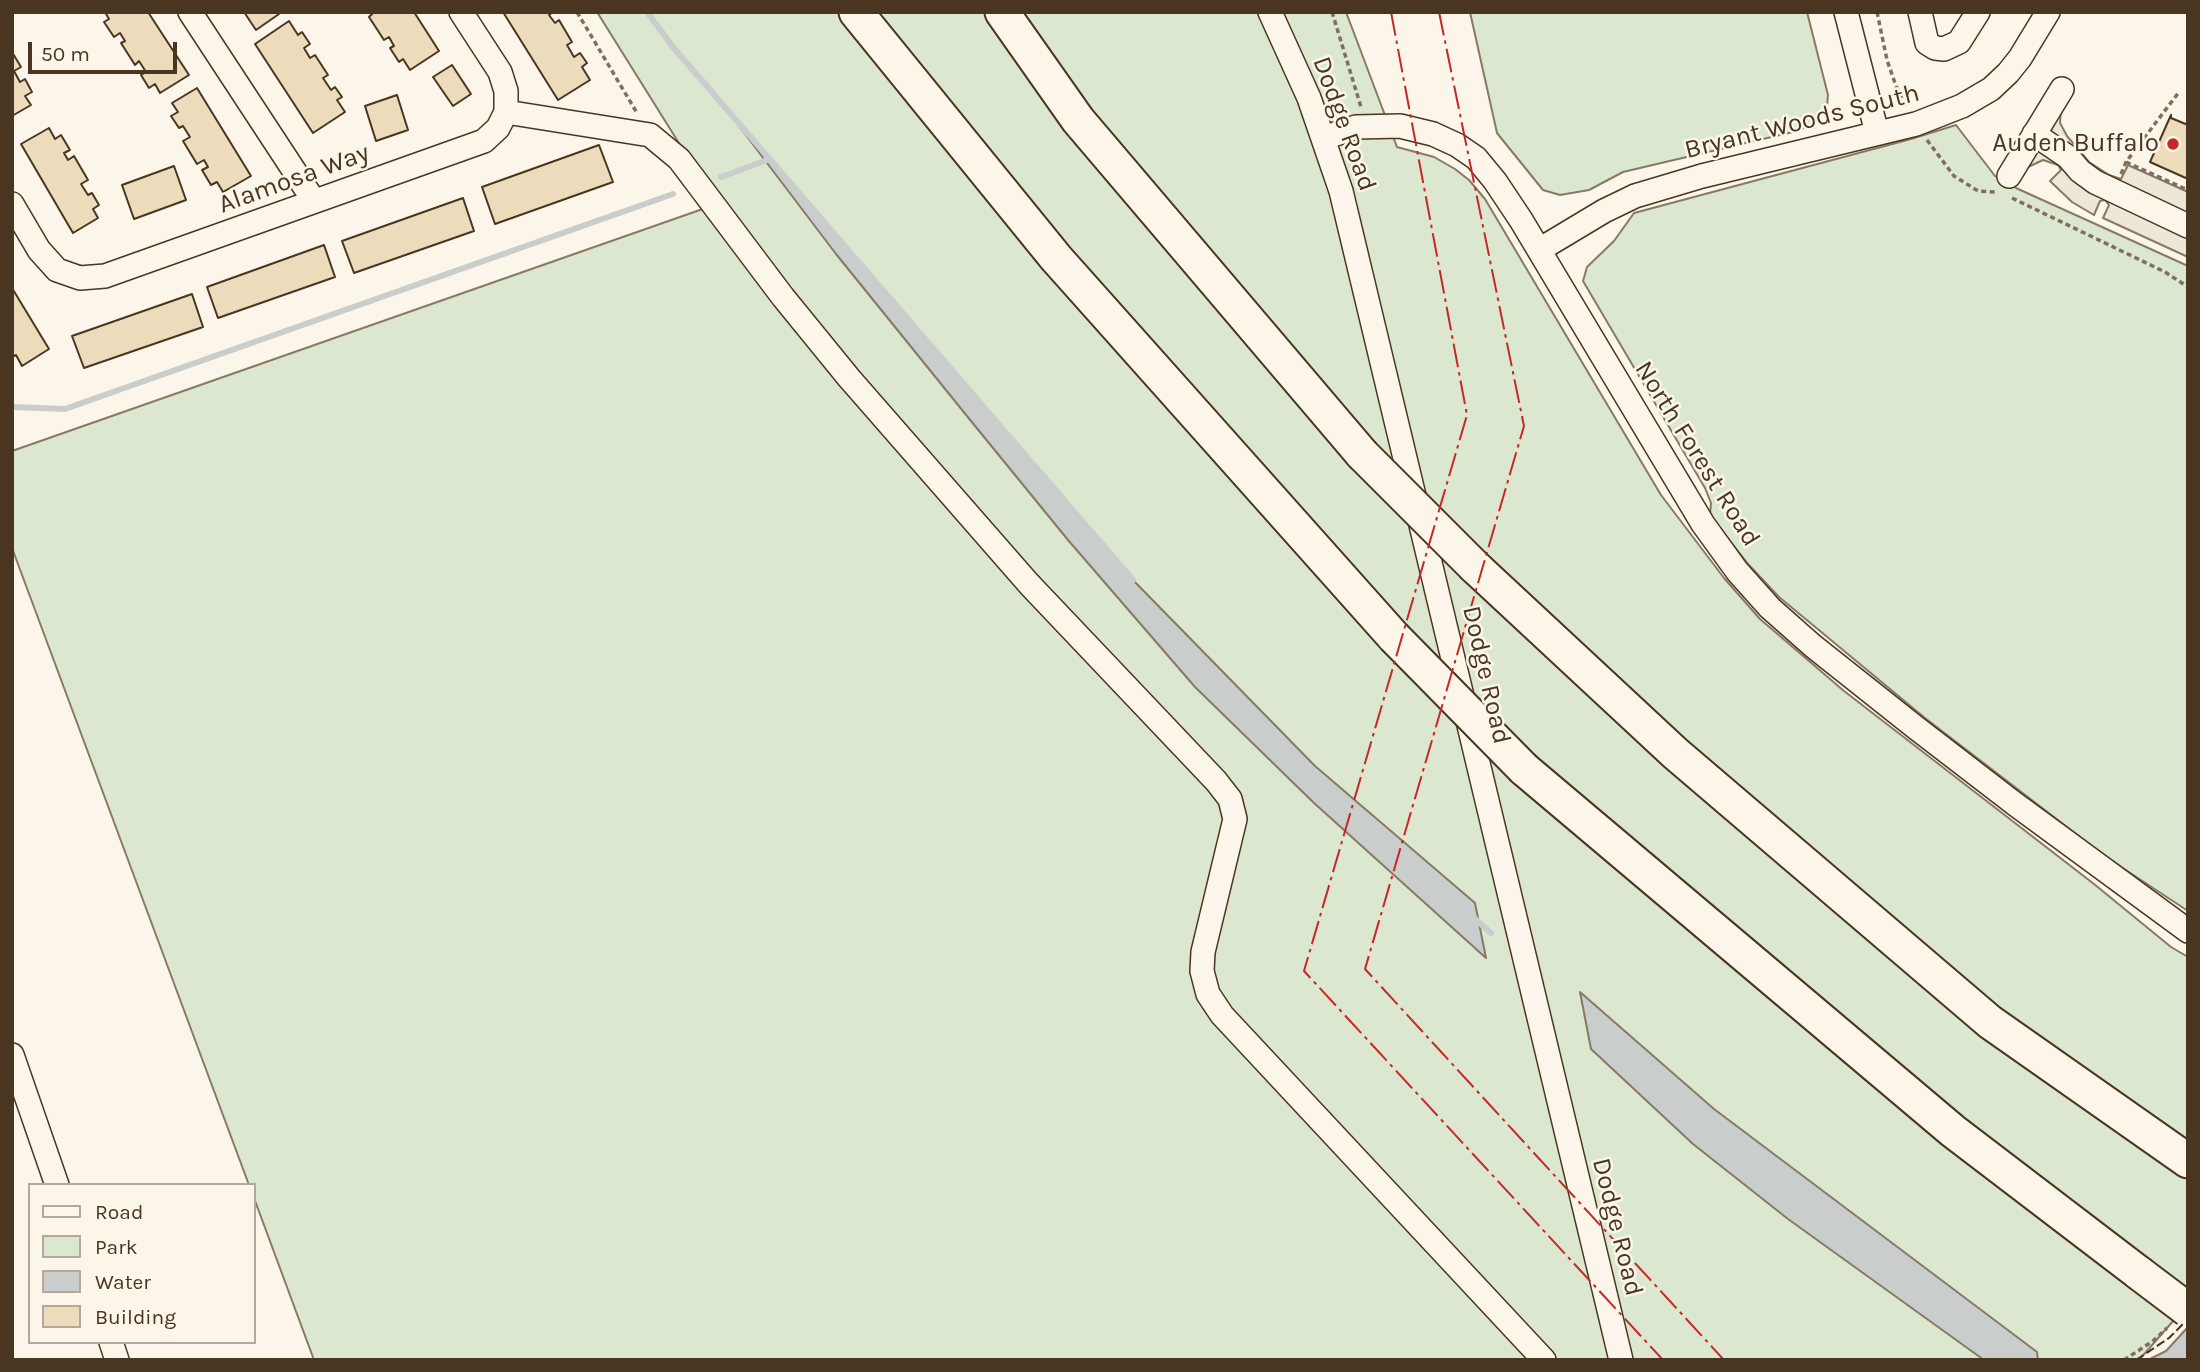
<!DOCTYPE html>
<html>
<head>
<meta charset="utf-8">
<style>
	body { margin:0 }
	#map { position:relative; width:2200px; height:1372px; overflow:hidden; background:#fbf6e9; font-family:Karla,sans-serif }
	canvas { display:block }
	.frame { position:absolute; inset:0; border:14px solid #4a3520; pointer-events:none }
	.legend { position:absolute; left:28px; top:1183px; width:228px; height:161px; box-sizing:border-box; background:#fbf6e9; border:2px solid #b4a999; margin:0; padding:9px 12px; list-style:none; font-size:21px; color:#4a3520 }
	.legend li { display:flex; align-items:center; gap:14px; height:35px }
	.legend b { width:35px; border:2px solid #b4a999 }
	.scale { position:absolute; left:28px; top:42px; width:149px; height:32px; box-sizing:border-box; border:4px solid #4a3520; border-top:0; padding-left:9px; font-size:21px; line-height:24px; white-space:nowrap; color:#4a3520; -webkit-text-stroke:5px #fbf6e9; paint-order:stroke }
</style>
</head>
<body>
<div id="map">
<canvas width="2200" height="1372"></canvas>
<div class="frame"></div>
<ul class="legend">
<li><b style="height:9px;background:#fbf6e9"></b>Road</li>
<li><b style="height:19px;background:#dce7d0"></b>Park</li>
<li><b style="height:19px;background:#c9cecd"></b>Water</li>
<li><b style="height:19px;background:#ecdcbc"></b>Building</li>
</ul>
<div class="scale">50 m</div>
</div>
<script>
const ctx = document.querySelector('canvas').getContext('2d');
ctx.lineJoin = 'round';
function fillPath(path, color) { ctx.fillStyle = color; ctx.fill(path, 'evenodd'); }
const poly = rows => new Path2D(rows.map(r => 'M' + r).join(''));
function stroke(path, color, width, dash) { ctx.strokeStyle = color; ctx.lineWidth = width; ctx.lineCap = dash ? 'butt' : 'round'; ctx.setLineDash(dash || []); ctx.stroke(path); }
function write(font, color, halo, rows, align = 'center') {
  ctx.font = font + ' Karla,sans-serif'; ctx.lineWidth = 5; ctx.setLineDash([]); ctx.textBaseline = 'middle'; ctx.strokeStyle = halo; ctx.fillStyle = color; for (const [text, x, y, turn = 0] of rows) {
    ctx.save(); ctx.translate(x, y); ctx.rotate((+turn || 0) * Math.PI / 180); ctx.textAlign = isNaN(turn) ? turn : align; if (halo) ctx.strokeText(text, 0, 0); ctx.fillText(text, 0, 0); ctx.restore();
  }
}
const green = poly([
	[597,12,1346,12,1397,147,1434,157,1455,169,1469,180,1485,199,1661,495,1724,578,1760,619,1844,691,2094,884,2171,947,2188,957,2188,1304,2139,1360,314,1360,254,1198,254,1185,249,1185,12,548,12,451,717,204,597,12],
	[1470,12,1807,12,1828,95,1827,107,1817,122,1797,131,1623,172,1589,190,1560,195,1543,190,1497,133,1470,12],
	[1956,125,1995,176,2016,188,2188,266,2188,911,2106,857,1925,718,1779,597,1748,564,1710,515,1711,503,1705,488,1583,281,1587,267,1614,241,1634,213,1911,139,1956,125]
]);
fillPath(green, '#dce7d0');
stroke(green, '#887966', 2);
const parking = poly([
	[2061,110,2060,123,2067,136,2089,162,2109,175,2121,179,2128,165,2188,192,2188,257,2103,218,2109,205,2105,200,2100,201,2094,215,2072,202,2050,181,2061,170,2058,165,2043,160,2026,168,2061,110]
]);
fillPath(parking, '#ede7d9');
stroke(parking, '#887966', 2);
const water = poly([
	[720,101,1131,578,1315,766,1475,903,1486,958,1314,803,1195,687,1068,540,971,421,836,254,720,101],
	[1580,992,1714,1109,2037,1352,2038,1360,1984,1360,1788,1219,1693,1144,1591,1049,1580,992],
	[2188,1327,2188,1360,2148,1360,2166,1351,2188,1327]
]);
fillPath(water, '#c9cecd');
stroke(water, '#887966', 2);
stroke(poly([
	[647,12,673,47,1133,580],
	[721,177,770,159],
	[12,407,65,409,673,194],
	[1475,919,1491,933]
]), '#c9cecd', 6);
const building = poly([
	[105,12,148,12,189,75,160,93,155,84,149,88,141,75,146,72,139,61,135,65,121,43,125,41,120,33,114,37,104,22,109,19,105,12],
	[244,12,278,12,279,14,256,30,244,12],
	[374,12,414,12,439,51,410,70,403,59,399,62,390,48,394,46,389,37,384,40,369,17,374,12],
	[503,12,553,12,549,15,555,23,559,20,572,42,567,45,574,57,580,53,587,63,582,67,590,80,558,100,503,12],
	[289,21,298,35,302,32,310,44,304,48,310,58,315,55,328,75,323,78,331,90,335,87,342,97,337,100,345,112,313,133,255,44,289,21],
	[12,52,21,67,14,71,20,82,25,79,32,92,25,96,31,105,12,116,12,52],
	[452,65,471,94,453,106,433,77,452,65],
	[197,88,251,176,223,192,217,182,211,185,202,170,208,167,204,160,197,164,183,141,190,137,183,126,179,128,171,116,178,112,172,103,197,88],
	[397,95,408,130,376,141,365,106,397,95],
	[2171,115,2171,118,2188,125,2188,179,2150,162,2171,115],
	[49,128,55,139,61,135,70,150,64,153,68,160,74,156,88,180,81,184,88,195,92,193,99,205,93,209,98,218,73,233,21,144,49,128],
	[599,145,613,182,495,224,482,187,599,145],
	[174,166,186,200,134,219,122,185,174,166],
	[463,198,474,231,354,273,342,241,463,198],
	[324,245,335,277,218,318,207,287,324,245],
	[12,288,49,349,22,366,16,355,12,357,12,288],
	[192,294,203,327,84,368,72,336,192,294]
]);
fillPath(building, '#ecdcbc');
stroke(building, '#4a3520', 2);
const minor = poly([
	[190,12,314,201],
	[1270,12,1309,98,1341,191,1621,1360],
	[1846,12,1877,133],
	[1920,12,1927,43,1935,48,1944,49,1959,42,1978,12],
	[506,112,650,135,679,159,783,297,849,378,1029,584,1216,781,1230,799,1235,819,1203,952,1202,971,1208,994,1222,1015,1544,1360],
	[2034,134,2068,157,2080,171,2095,182,2188,226],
	[1324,138,1356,127,1400,126,1433,134,1457,145,1476,158,1495,181,1521,220,1703,524,1737,571,1770,608,1813,646,1915,727,2015,804,2188,931],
	[2009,176,2062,89],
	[12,204,39,250,57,270,80,278,105,276,484,141,498,128,506,112,506,91,500,72,461,12],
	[1539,250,1604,211,1635,196,1702,176,1916,124,1962,106,1991,89,2008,73,2020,58,2048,12],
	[12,1055,57,1185],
	[111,1342,117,1360]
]);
const highway = poly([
	[856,12,1056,258,1394,637],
	[1002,12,1078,120,1362,454],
	[1475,567,1675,753,1990,1022,2188,1161],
	[1524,769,1953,1131,2139,1273]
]);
stroke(minor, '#4a3520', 26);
stroke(highway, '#4a3520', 37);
stroke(poly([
	[577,12,637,113],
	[1332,12,1361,107],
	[1877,12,1887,60,1896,86,1906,107],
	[1927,140,1954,176,1978,191,1995,192],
	[2126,162,2188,190],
	[2121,174,2126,162,2179,92],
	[2012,198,2165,272,2188,287],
	[2124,1360,2153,1341,2167,1328]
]), '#7f6f5c', 3.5, [5, 3.5]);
stroke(minor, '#fbf6e9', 23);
stroke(highway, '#fbf6e9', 33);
const highwayBridge = poly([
	[1362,454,1475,567],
	[1394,637,1524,769],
	[2139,1273,2188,1310]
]);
stroke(highwayBridge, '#4a3520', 37, []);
stroke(highwayBridge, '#fbf6e9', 33);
stroke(poly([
	[2136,1360,2169,1338,2185,1322]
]), '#4a3520', 2, [9, 3.5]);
stroke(poly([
	[1391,12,1467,415,1304,971,1663,1360],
	[1439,12,1524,426,1365,969,1724,1360]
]), '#c62828', 2, [24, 5, 3.5, 5]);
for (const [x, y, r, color] of [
	[2173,144,7,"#c62828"]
]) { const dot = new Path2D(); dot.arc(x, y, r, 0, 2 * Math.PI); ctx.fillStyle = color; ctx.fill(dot); stroke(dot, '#fbf6e9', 2.5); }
write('26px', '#4a3520', '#fbf6e9', [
	["Bryant Woods South",1802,122,-14],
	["Dodge Road",1344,124,70],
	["Alamosa Way",294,179,-20],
	["North Forest Road",1697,454,58],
	["Dodge Road",1486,675,77],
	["Dodge Road",1617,1227,76]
]);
write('26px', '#4a3520', '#fbf6e9', [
	["Auden Buffalo",2159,144]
], 'right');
</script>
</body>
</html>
